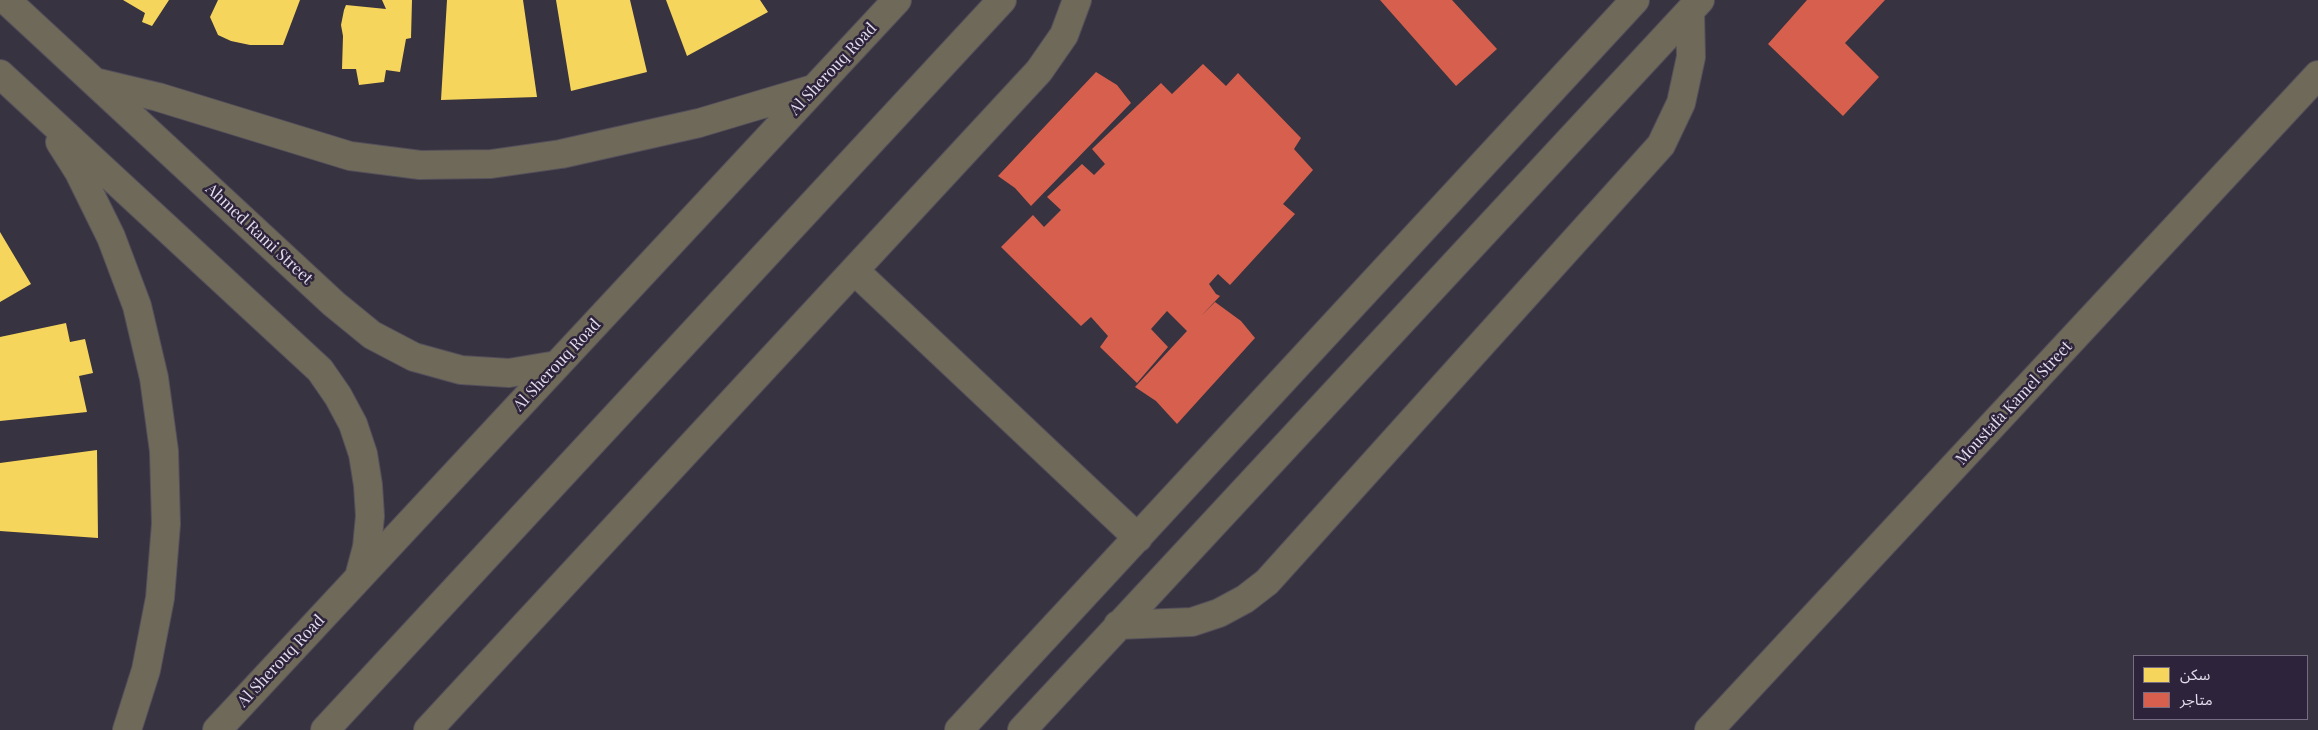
<!DOCTYPE html>
<html>
<head>
<meta charset="utf-8">
<style>
	body { margin:0 }
	#map { position:relative; width:2318px; height:730px; overflow:hidden; background:#383340; font-family:"Playfair Display","Noto Sans Arabic",serif }
	canvas { display:block }
	.legend { position:absolute; left:2133px; top:655px; width:175px; height:65px; box-sizing:border-box; background:#2d233b; border:1px solid #766d82; margin:0; padding:6px 9px; list-style:none; font-size:15px; color:#e3dded }
	.legend li { display:flex; align-items:center; gap:10px; height:25px }
	.legend b { width:25px; border:1px solid #766d82 }
</style>
</head>
<body>
<div id="map">
<canvas width="2318" height="730"></canvas>
<ul class="legend">
<li><b style="height:14px;background:#f6d55c"></b>سكن</li>
<li><b style="height:14px;background:#d6604d"></b>متاجر</li>
</ul>
</div>
<script>
const ctx = document.querySelector('canvas').getContext('2d');
ctx.lineJoin = 'round';
function fillPath(path, color) { ctx.fillStyle = color; ctx.fill(path, 'evenodd'); }
const poly = rows => new Path2D(rows.map(r => 'M' + r).join(''));
function stroke(path, color, width, dash) { ctx.strokeStyle = color; ctx.lineWidth = width; ctx.lineCap = dash ? 'butt' : 'round'; ctx.setLineDash(dash || []); ctx.stroke(path); }
function write(font, color, halo, rows, align = 'center') {
  ctx.font = font + ' "Playfair Display",serif'; ctx.lineWidth = 5; ctx.setLineDash([]); ctx.textBaseline = 'middle'; ctx.strokeStyle = halo; ctx.fillStyle = color; for (const [text, x, y, turn = 0] of rows) {
    ctx.save(); ctx.translate(x, y); ctx.rotate((+turn || 0) * Math.PI / 180); ctx.textAlign = isNaN(turn) ? turn : align; if (halo) ctx.strokeText(text, 0, 0); ctx.fillText(text, 0, 0); ctx.restore();
  }
}
fillPath(poly([
	[123,0,169,0,152,26,142,22,145,13],
	[218,0,300,0,283,45,250,45,231,41,218,35,210,17],
	[382,0,412,0,411,38,406,39,400,72,386,70,384,82,359,85,356,69,342,69,343,36,341,25,344,10,346,5,386,9],
	[447,0,523,0,537,97,441,100],
	[556,0,630,0,647,72,571,91],
	[666,0,760,0,768,12,687,56],
	[0,232,31,284,0,302],
	[66,323,70,342,85,339,93,373,79,376,87,412,0,421,0,337],
	[97,450,98,538,0,531,0,463]
]), '#f6d55c');
fillPath(poly([
	[1380,0,1452,0,1497,49,1456,86],
	[1807,0,1885,0,1845,43,1879,77,1843,116,1768,44],
	[1203,64,1226,86,1238,73,1301,138,1294,149,1313,170,1283,204,1295,214,1230,285,1218,274,1209,284,1216,294,1220,296,1202,315,1215,302,1241,321,1255,338,1177,424,1156,401,1135,387,1187,331,1167,311,1151,329,1168,347,1137,383,1100,347,1108,336,1091,317,1081,326,1001,247,1033,215,1044,227,1061,210,1047,197,1082,164,1094,175,1105,164,1092,149,1161,83,1172,94],
	[1096,72,1117,85,1131,103,1031,206,1015,188,998,176]
]), '#d6604d');
const minor = poly([
	[6,0,334,304,372,335,414,357,461,370,509,373,557,365],
	[0,74,320,370,338,396,353,424,363,454,368,485,370,516,367,547,359,577],
	[95,82,158,97,350,156,420,165,491,164,561,154,699,123,813,89],
	[60,142,79,172,111,237,137,306,154,378,164,451,166,524,160,598,146,670,127,730],
	[855,271,1138,538],
	[1118,625,1192,622,1219,613,1245,599,1267,582,1661,145,1681,103,1691,57,1690,11],
	[217,730,897,0],
	[325,730,1002,0],
	[428,730,1039,71,1064,35,1077,0],
	[959,730,1635,0],
	[1022,730,1700,0],
	[1709,730,2318,75]
]);
stroke(minor, '#544f5b', 30);
stroke(minor, '#6f695a', 28);
write('16px', '#e3dded', '#2d233b', [
	["Al Sherouq Road",833,69,-47],
	["Ahmed Rami Street",259,234,43],
	["Al Sherouq Road",557,365,-47],
	["Moustafa Kamel Street",2014,403,-47],
	["Al Sherouq Road",281,661,-47]
]);
</script>
</body>
</html>
